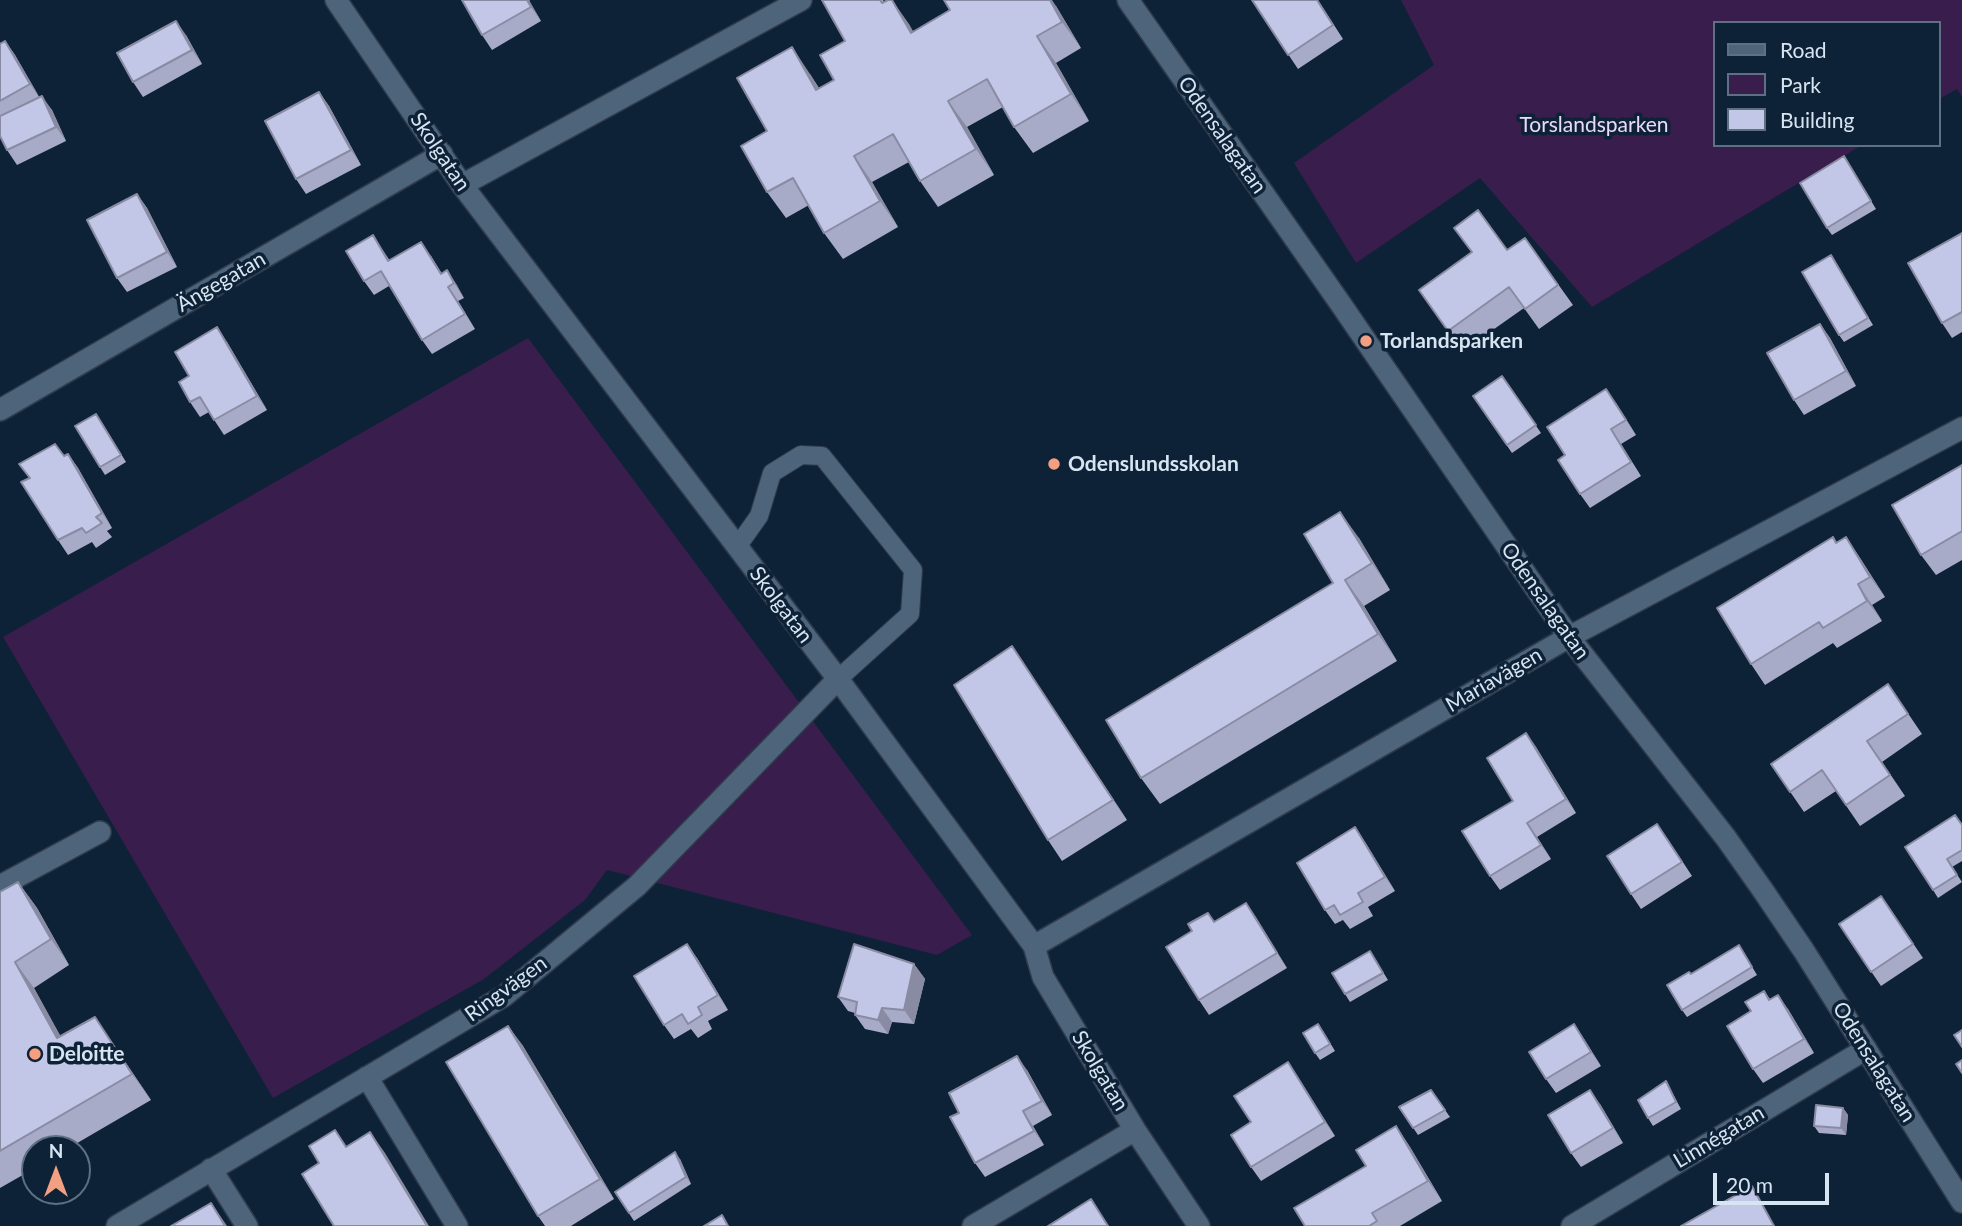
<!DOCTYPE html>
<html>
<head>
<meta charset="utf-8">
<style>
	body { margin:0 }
	#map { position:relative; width:1962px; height:1226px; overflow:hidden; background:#0d2236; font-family:Lato,sans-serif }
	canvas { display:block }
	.legend { position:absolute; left:1713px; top:21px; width:228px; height:126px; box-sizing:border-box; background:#0d2236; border:2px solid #5e7081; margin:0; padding:9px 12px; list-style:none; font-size:21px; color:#d7e4f1 }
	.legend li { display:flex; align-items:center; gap:14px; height:35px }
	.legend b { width:35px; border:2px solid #5e7081 }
	.north { position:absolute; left:21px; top:1135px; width:70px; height:70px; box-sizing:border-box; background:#0d2236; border:2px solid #5e7081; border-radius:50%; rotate:0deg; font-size:19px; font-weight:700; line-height:28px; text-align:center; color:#d7e4f1 }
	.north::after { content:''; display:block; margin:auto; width:24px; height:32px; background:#f3a082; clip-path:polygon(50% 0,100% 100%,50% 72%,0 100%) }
	.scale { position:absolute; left:1713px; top:1173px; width:116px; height:32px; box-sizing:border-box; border:4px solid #d7e4f1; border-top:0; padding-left:9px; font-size:21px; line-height:24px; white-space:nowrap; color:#d7e4f1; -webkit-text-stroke:5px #0d2236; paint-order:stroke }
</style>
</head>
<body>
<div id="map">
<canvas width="1962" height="1226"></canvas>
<ul class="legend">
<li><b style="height:9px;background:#4d647b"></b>Road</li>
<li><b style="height:19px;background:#391d4d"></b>Park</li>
<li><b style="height:19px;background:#c2c7e8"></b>Building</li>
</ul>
<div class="north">N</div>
<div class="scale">20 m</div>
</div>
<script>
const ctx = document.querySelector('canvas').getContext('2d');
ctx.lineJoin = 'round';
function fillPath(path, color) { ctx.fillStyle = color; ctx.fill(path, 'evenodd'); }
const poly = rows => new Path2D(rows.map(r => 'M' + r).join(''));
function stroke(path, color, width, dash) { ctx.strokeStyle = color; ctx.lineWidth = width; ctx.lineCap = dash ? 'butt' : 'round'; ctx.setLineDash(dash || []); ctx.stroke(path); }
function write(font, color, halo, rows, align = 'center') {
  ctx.font = font + ' Lato,sans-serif'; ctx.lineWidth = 7; ctx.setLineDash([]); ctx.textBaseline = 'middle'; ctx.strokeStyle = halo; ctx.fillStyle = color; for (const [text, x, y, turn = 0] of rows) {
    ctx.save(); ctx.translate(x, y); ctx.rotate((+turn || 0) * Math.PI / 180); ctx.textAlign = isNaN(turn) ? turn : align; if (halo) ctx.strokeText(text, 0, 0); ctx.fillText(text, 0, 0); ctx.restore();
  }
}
fillPath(poly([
	[1401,0,1962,0,1962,97,1957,89,1939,99,1939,23,1715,23,1715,145,1862,145,1592,307,1480,178,1356,263,1294,163,1434,65],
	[528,338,972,935,937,955,607,870,585,900,484,979,273,1098,3,637]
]), '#391d4d');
const service = poly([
	[737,547,759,516,772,473,801,455,822,456,913,570,910,614,838,679]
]);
const minor = poly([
	[336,0,462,185,838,679,1034,946,1043,977,1135,1130,1199,1226],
	[1128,0,1340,303,1569,637,1726,838,1762,889,1804,951,1962,1202],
	[462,185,801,0],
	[0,410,442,154],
	[0,886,100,832],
	[1034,946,1569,637,1962,428],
	[367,1077,457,1226],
	[211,1169,247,1226],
	[117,1226,504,996,637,886,838,679],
	[973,1226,1135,1130],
	[1572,1226,1866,1049]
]);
stroke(service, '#2f3b4c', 20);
stroke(minor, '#2f3b4c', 24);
stroke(service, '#4d647b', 18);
stroke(minor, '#4d647b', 21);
fillPath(poly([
	[462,0,530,0,529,1,541,21,492,50,482,35],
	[822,0,883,0,884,2,892,0,913,32,1056,6,1081,48,1056,63,1089,121,1033,153,1014,127,1003,107,967,127,994,175,938,207,920,181,909,162,872,182,898,227,843,259,824,233,809,205,786,218,767,192,767,131,810,74,819,88,834,80,845,41],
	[1252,0,1318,0,1343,39,1298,69],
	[186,35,202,64,143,97,133,82],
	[5,41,15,55,39,97,52,110,66,141,17,165,7,150,0,136,0,44],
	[319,92,329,106,361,165,306,194,296,179],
	[1844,156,1876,209,1832,235,1827,228],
	[137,194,147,208,177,267,127,292,117,278],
	[1962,233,1962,332,1952,338,1942,323],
	[373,235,390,261,431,256,442,274,447,270,464,298,458,301,475,329,432,354,422,340,389,286,374,295,364,281],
	[1525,238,1573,305,1539,329,1524,308,1463,351,1419,290,1507,250],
	[1831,255,1873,325,1844,342,1839,335],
	[1820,324,1830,338,1856,386,1804,415,1794,400],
	[227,342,267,410,224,435,209,412,200,417,190,402,189,376],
	[1502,376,1541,433,1512,453,1473,396],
	[1616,403,1636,435,1621,444,1641,476,1590,508,1580,494,1565,455],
	[101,421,126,462,105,475,100,467],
	[68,454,78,468,112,528,107,531,112,537,96,548,92,542,68,555,58,540,29,478,19,464,64,456],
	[1962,466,1962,560,1936,575,1921,555],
	[1833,537,1837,543,1846,537,1860,558,1885,597,1872,605,1882,621,1837,648,1833,643,1765,685,1751,664],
	[1359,538,1390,590,1364,606,1397,661,1160,804,1141,778,1333,583],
	[1026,667,1127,820,1062,861,1048,840],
	[1888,684,1922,734,1882,762,1905,796,1860,826,1836,791,1804,812,1771,764],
	[1526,733,1536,747,1576,813,1537,837,1551,859,1500,890,1490,876,1513,801],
	[1962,824,1962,861,1952,867,1962,882,1938,898,1933,890],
	[1667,838,1692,876,1641,909,1631,894],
	[1365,842,1395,891,1368,907,1373,916,1350,929,1343,920,1335,924,1325,910],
	[18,882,37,908,69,965,34,988,60,1036,113,1044,151,1100,67,1149,35,1149,35,1168,0,1188,0,892],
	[1881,896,1923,958,1881,986,1839,924],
	[1246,903,1287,968,1209,1015,1199,1000,1192,931,1208,913,1215,922],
	[1739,945,1757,975,1687,1017,1682,1010,1691,974],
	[1370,951,1388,980,1350,1002,1345,994],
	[697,958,728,1010,708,1021,712,1029,698,1038,691,1029,674,1039,664,1025],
	[914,964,925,979,914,1024,892,1022,888,1034,865,1029,855,1015,855,1013,848,1011,838,997],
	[1764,991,1770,999,1788,1009,1814,1053,1763,1083,1753,1069,1751,1011],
	[508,1026,523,1046,614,1199,571,1226,545,1226,538,1216],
	[1323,1031,1335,1051,1320,1060,1315,1053],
	[1584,1039,1601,1066,1556,1093,1546,1079],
	[1288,1062,1335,1136,1261,1181,1251,1167,1251,1122],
	[1027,1070,1052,1115,1033,1126,1044,1145,985,1177,975,1163,959,1113],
	[1666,1081,1681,1109,1653,1126,1648,1118],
	[1431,1090,1450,1117,1418,1135,1399,1107],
	[1600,1104,1623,1143,1581,1167,1571,1153],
	[1843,1108,1848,1115,1846,1135,1819,1133,1814,1126],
	[1396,1126,1410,1147,1442,1201,1400,1226,1305,1226,1366,1166],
	[680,1159,691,1184,634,1221,615,1192]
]), '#a7abc8');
fillPath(poly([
	[527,0,529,0,541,21,531,7],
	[892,0,909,24,929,59,911,33],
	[1050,0,1052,0,1056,6,1081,48,1062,22],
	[176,21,186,35,202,64,192,50],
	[1037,36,1056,63,1089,121,1071,94],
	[5,41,15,55,40,98,30,84],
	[792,47,810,74,835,116,816,90],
	[319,92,329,106,361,165,351,150],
	[42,96,52,110,66,141,56,127],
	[948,101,967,127,994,175,976,149],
	[854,156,872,182,898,227,880,201],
	[137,194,147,208,177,267,167,252],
	[421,242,431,256,451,289,441,274],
	[447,270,457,285,464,298,454,283],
	[448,287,458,301,475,329,465,314],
	[1820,324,1830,338,1856,386,1846,371],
	[217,327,227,342,267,410,257,396],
	[1606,389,1616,403,1636,435,1626,420],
	[68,454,78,468,112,528,102,513],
	[1340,512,1359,538,1390,590,1372,563],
	[1846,537,1860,558,1885,597,1870,577],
	[1345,580,1364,606,1397,661,1378,634],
	[1858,584,1872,605,1882,621,1867,601],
	[1012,646,1026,667,1127,820,1113,800],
	[1526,733,1536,747,1576,813,1566,799],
	[1527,823,1537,837,1551,859,1541,845],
	[1355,827,1365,842,1395,891,1385,877],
	[18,882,37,908,69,965,51,939],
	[1246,903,1256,917,1287,968,1277,953],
	[687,944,697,958,728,1010,718,995],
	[15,962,34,988,76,1064,57,1038],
	[914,964,925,979,914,1024,904,1010],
	[1778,995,1788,1009,1814,1053,1804,1039],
	[882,1008,892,1022,888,1034,878,1020],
	[95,1017,113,1044,151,1100,132,1074],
	[1574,1024,1584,1039,1601,1066,1591,1052],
	[508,1026,523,1046,614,1199,600,1179],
	[1017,1056,1027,1070,1052,1115,1042,1101],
	[1288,1062,1298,1077,1335,1136,1325,1122],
	[1590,1090,1600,1104,1623,1143,1613,1128],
	[1843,1108,1848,1115,1846,1135,1841,1128],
	[1023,1111,1033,1126,1044,1145,1034,1131],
	[1396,1126,1410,1147,1442,1201,1428,1181],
	[370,1132,385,1153,429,1226,427,1226],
	[675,1152,680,1159,691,1184,686,1177],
	[211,1203,225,1223,227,1226,225,1226]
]), '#888ba2');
const building = poly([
	[462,0,527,0,531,7,482,35,462,0],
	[822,0,880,0,882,3,888,0,892,0,911,33,950,10,944,0,1050,0,1062,22,1037,36,1071,94,1014,127,987,79,948,101,976,149,920,181,893,134,854,156,880,201,824,233,793,178,767,192,741,146,767,131,737,78,792,47,816,90,834,80,820,55,845,41,822,0],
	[1252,0,1317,0,1333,25,1288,55,1252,0],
	[176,21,192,50,133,82,117,53,176,21],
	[5,41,30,84,0,101,0,44,5,41],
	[319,92,351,150,296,179,265,121,319,92],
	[42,96,56,127,7,150,0,136,0,116,42,96],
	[1844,156,1871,201,1827,228,1800,183,1844,156],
	[137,194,167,252,117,278,87,220,137,194],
	[1478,210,1507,250,1525,238,1558,285,1525,309,1509,287,1448,331,1419,290,1472,252,1454,228,1478,210],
	[1962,233,1962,312,1942,323,1908,263,1962,233],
	[373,235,388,261,421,242,441,274,447,270,454,283,448,287,465,314,422,340,381,271,364,281,346,251,373,235],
	[1831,255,1868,318,1839,335,1802,272,1831,255],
	[1820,324,1846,371,1794,400,1767,353,1820,324],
	[217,327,257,396,214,420,200,397,190,402,179,382,189,376,175,352,217,327],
	[1502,376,1536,425,1507,445,1473,396,1502,376],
	[1606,389,1626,420,1611,429,1631,462,1580,494,1558,460,1565,455,1547,427,1606,389],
	[96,414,121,455,100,467,75,426,96,414],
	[55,444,64,456,68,454,102,513,96,517,102,523,86,533,82,528,58,540,21,482,30,478,19,464,55,444],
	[1962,465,1962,531,1921,555,1892,505,1962,465],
	[1340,512,1372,563,1345,580,1378,634,1141,778,1106,720,1333,583,1304,534,1340,512],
	[1833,537,1836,543,1846,537,1870,577,1858,584,1867,601,1823,628,1819,622,1751,664,1717,608,1833,537],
	[1012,646,1113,800,1048,840,954,685,1012,646],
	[1888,684,1908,714,1867,741,1890,775,1846,805,1822,770,1790,792,1771,764,1888,684],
	[1526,733,1566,799,1527,823,1541,845,1490,876,1462,831,1513,801,1487,758,1526,733],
	[1955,815,1962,825,1962,850,1947,859,1957,875,1933,890,1905,847,1955,815],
	[1657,824,1682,862,1631,894,1607,856,1657,824],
	[1355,827,1385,877,1358,893,1363,902,1340,915,1334,905,1325,910,1297,863,1355,827],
	[18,882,51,939,15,962,57,1038,95,1017,132,1074,0,1151,0,892,18,882],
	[1881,896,1913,944,1871,972,1839,924,1881,896],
	[1246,903,1277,953,1199,1000,1166,947,1192,931,1188,924,1208,913,1214,922,1246,903],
	[687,944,718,995,698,1007,702,1015,688,1024,682,1014,664,1025,634,976,687,944],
	[854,944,914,964,904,1010,882,1008,878,1020,855,1015,857,1002,838,997,854,944],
	[1739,945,1752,967,1682,1010,1667,985,1689,972,1691,974,1739,945],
	[1370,951,1383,973,1345,994,1332,973,1370,951],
	[1764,991,1769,1000,1778,995,1804,1039,1753,1069,1727,1026,1751,1011,1745,1002,1764,991],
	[1318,1024,1330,1044,1315,1053,1303,1033,1318,1024],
	[1574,1024,1591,1052,1546,1079,1529,1052,1574,1024],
	[508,1026,600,1179,538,1216,446,1062,508,1026],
	[1962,1030,1962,1047,1954,1035,1962,1030],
	[1017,1056,1042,1101,1023,1111,1034,1131,975,1163,950,1117,959,1113,949,1093,1017,1056],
	[1962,1060,1962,1073,1956,1064,1962,1060],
	[1288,1062,1325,1122,1251,1167,1231,1135,1251,1122,1234,1096,1288,1062],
	[1666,1081,1676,1102,1648,1118,1638,1100,1666,1081],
	[1431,1090,1445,1110,1413,1128,1399,1107,1431,1090],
	[1590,1090,1613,1128,1571,1153,1548,1115,1590,1090],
	[1816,1105,1843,1108,1841,1128,1814,1126,1816,1105],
	[1396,1126,1428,1181,1372,1213,1377,1221,1369,1226,1305,1226,1294,1208,1366,1166,1356,1150,1396,1126],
	[335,1130,346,1147,370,1132,427,1226,334,1226,302,1174,319,1163,309,1146,335,1130],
	[675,1152,686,1177,629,1213,615,1192,675,1152],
	[1752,1186,1774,1226,1681,1226,1752,1186],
	[1091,1199,1108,1226,1048,1226,1091,1199],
	[211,1203,225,1226,171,1226,211,1203],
	[722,1215,728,1226,704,1226,722,1215]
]);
fillPath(building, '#c2c7e8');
stroke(building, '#888ba2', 2);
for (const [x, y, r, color] of [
	[1366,341,7,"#f3a082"],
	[1054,464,7,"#f3a082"],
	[35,1054,7,"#f3a082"]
]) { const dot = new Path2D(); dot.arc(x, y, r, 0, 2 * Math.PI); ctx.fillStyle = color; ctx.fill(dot); stroke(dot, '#0d2236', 2.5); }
write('21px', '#ebd9fc', '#0d2236', [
	["Torslandsparken",1594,125]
]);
write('21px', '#d7e4f1', '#0d2236', [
	["Odensalagatan",1222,135,55],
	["Skolgatan",440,152,56],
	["Ängegatan",221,282,-30],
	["Odensalagatan",1545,601,55],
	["Skolgatan",781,605,53],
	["Mariavägen",1494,680,-30],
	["Ringvägen",506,989,-36],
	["Odensalagatan",1874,1062,58],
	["Skolgatan",1100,1071,59],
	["Linnégatan",1719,1137,-31]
]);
write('bold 21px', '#d7e4f1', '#0d2236', [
	["Torlandsparken",1380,341],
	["Odenslundsskolan",1068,464],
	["Deloitte",49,1054]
], 'left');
</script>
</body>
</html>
